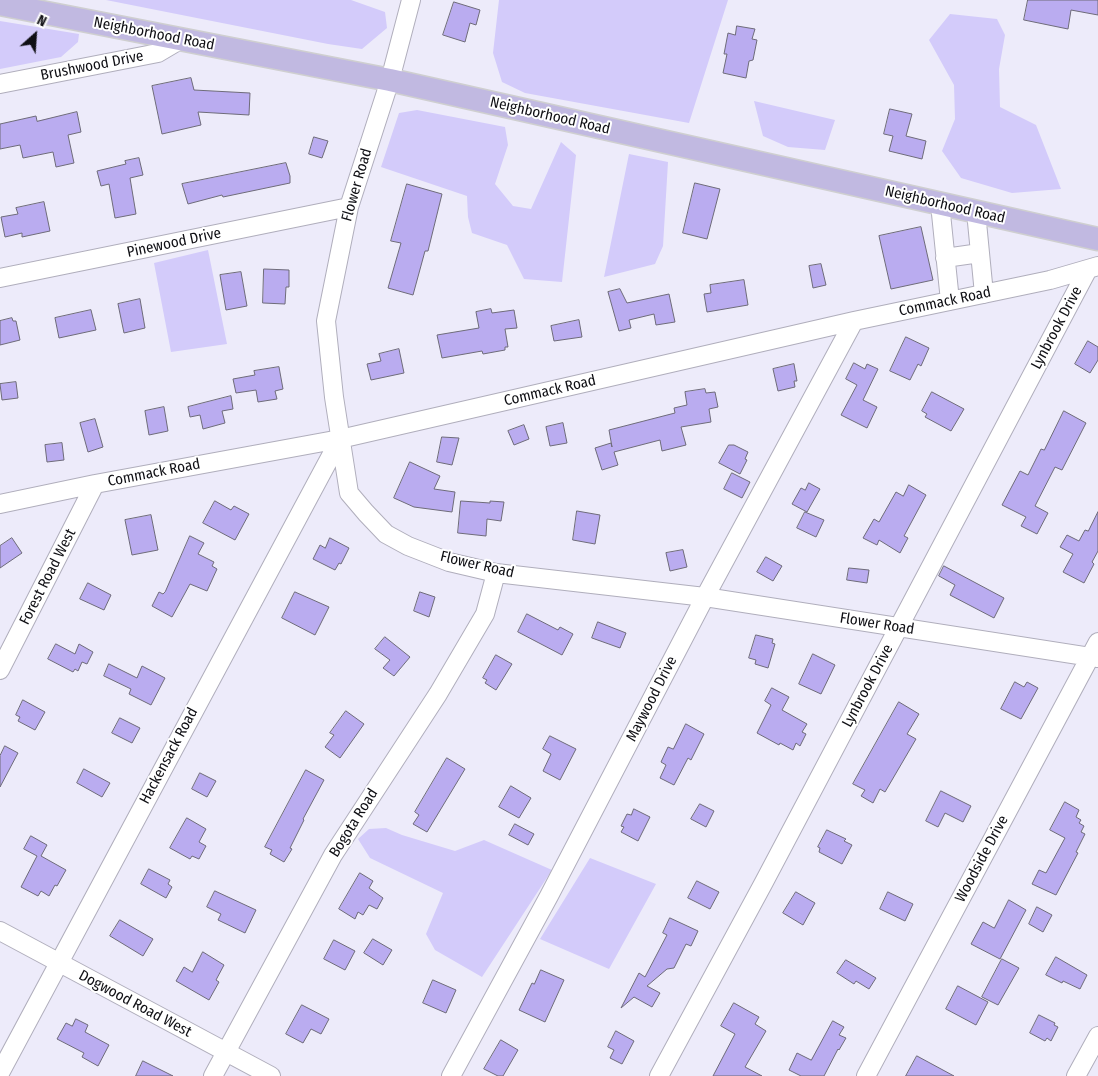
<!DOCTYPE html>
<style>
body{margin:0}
#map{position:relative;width:1098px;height:1076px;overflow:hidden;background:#edebfa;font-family:"Fira Sans Condensed",sans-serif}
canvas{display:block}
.north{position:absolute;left:10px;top:10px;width:50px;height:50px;-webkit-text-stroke:4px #fff;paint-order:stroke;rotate:26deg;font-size:14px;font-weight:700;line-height:20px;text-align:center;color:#0f0f14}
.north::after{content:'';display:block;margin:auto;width:18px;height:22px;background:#0f0f14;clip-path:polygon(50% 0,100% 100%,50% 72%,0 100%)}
</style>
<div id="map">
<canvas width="1098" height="1076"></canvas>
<div class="north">N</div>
</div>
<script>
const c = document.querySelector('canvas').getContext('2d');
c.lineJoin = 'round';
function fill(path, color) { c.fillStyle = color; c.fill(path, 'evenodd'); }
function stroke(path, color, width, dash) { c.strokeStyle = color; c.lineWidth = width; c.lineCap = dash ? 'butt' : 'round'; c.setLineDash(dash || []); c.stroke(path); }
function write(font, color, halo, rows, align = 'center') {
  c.font = font + ' "Fira Sans Condensed",sans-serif'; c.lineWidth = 4; c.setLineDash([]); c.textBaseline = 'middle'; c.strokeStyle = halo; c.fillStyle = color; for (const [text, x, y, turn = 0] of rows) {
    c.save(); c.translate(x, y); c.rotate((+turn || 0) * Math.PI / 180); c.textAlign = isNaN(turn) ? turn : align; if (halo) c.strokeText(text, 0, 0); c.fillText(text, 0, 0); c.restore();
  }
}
fill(new Path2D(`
 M106,0h245l34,12 2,16 -25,21 -34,-5z
 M499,0h229l-39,123 -164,-30 -23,-11 -9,-29z
 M950,14l47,5 8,16 -6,34 1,38 36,18 25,64 -49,4 -51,-15 -19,-27 13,-32 -1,-34 -25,-45z
 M0,21l79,13 -1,8 -17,15 -61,12z
 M754,101l81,19 -10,30 -37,-3 -25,-11z
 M417,110l88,17 3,18 -13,39 18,22 18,3 30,-67 15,13 -14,127 -38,-3 -17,-34 -35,-12 -4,-16 -1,-21 -86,-29 18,-54z
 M629,154l39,8 -5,84 -8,18 -51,13z
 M208,250l19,94 -56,8 -17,-89z
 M386,828l16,7 53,16 29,-11 68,30 -70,107 -47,-27 -9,-16 17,-41 -73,-35 -12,-19 11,-10z
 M590,858l66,26 -47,85 -69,-30z`), '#d3cbfa');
const building = new Path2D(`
 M1028,0h70v15l-27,-5 -3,19 -44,-9z
 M454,2l26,8 -4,15 -6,-2 -5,19 -22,-7z
 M737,26l18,3 -3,10 5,1 -4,20 -4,1 -3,17 -23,-5 4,-19h-3l4,-21 7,2z
 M191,78l3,12 56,3 -1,22 -51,-3 3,13 -39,9 -10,-48z
 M890,109l22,5 -6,22 20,5 -4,18 -33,-8 4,-15 -9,-2z
 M77,112l4,20 -13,3 6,28 -18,4 -3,-15 -30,6 -3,-13 -20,4v-25l36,-8 1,5z
 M314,137l14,4 -6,17 -13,-4z
 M139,158l4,17 -13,3 6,36 -21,4 -6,-34 -8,2 -4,-15 29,-7 -1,-3z
 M286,163l4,13v7l-67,14 -1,-2 -34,9 -6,-20z
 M695,183l25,6 -13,50 -24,-6z
 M407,184l35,10 -14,57h-3l-12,44 -25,-7 13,-45 -10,-2z
 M44,202l6,29 -28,6v-4l-17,4 -4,-20 17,-3 -2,-6z
 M921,227l12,53 -42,9 -12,-53z
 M821,264l5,21 -13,3 -4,-22z
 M264,269l25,1v17h-3l-1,17 -22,-1z
 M241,272l6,34 -21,4 -6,-35z
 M744,280l4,25 -41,7 -3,-18 7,-1 -1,-8z
 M620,289l7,14 42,-9 6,28 -19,3 -2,-11 -25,6 2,8 -12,3 -11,-39z
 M140,299l5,29 -21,5 -6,-29z
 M491,309l1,4 22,-3 3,18 -12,1 3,18h-3v3l-22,4 -1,-3 -40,7 -5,-23 42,-7 -3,-16z
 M91,310l5,20 -37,8 -4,-20z
 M12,318l1,3h3l4,19 -20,5v-24z
 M579,320l3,17 -28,4 -3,-15z
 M906,337l23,11 -8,18 -3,-2 -8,16 -20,-9z
 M1088,341l10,6v13l-8,13 -15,-9z
 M399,349l5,24 -33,7 -4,-16 14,-3 -2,-7z
 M854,363l11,6 2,-5 11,5 -15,31 14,7 -10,21 -26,-13 16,-30 -11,-6z
 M794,364l3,17h-3l1,6 -17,4 -5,-22z
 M279,367l4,22 -8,2 2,8 -19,3 -2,-12 -20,3 -3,-14 22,-4 -1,-4z
 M16,382l2,16 -16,2 -2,-16z
 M705,389l1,4 9,-1 3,15 -9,2 2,13 -30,5 5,18 -24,6 -2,-11 -46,12 4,13 -16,5 -7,-22 16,-5 1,4 -3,-17 66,-17 -1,-5 13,-3 -2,-13z
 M932,392l32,17 -13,22 -26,-14 2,-3 -5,-3z
 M231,396l2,13 -11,2 3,12 -22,6 -3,-14 -10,2 -2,-10z
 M164,407l4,24 -19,4 -4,-24z
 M1064,411l22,12 -24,47 -7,-3 -20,39 13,7 -11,21 -16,-8 5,-9 -24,-12 18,-34 8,4 13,-26 3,1z
 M95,419l8,28 -15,5 -8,-29z
 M563,423l4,20 -17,3 -4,-19z
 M524,425l5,14 -15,6 -6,-14z
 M442,437l17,1 -7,27 -15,-3z
 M62,443l2,17 -17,2 -2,-17z
 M729,445h5l14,7 -3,7 2,1 -7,14 -21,-11z
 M410,462l30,14 -6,13 21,3 -3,20 -38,-5 -20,-9z
 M732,473l18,9 -8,16 -18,-9z
 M809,483l11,6 -13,23 -15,-8 9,-16 4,2z
 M909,485l17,10 -22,41 4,2 -8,15 -21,-13 -2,5 -14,-7 11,-19 5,3 17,-30 7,4z
 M215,501l16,9 3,-4 15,8 -14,26 -32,-17z
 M461,501l29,2v-2l14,1 -3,19 -14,-2 -1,17 -28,-3z
 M577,511l23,4 -5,29 -22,-4z
 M805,512l19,8 -8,17 -19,-9z
 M1098,512v39l-6,11 2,2 -10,19 -21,-11 10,-18 -13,-7 7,-12 12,6 6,-11 3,1z
 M151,515l7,35 -26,5 -7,-35z
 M190,536l14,7 -6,11 16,8 -2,4 5,3 -10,22 -17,-7 -18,33 -20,-11 7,-14 4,2 2,-2z
 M12,538l10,15 -22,15v-22z
 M330,538l19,10 -8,16 -2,-1 -4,7 -22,-11 7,-14 5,3z
 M683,550l4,17 -17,4 -4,-18z
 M766,557l16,9 -9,15 -16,-9z
 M944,566l60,32 -10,20 -44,-23 5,-10 -16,-9z
 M849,568l20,2 -2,13 -20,-3z
 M88,583l23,12 -7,15 -24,-11z
 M295,592l34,15 -14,28 -33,-17z
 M420,592l15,5 -6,20 -15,-6z
 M527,614l31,16 2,-3 13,7 -11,21 -44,-23z
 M598,622l28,11 -6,15 -28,-10z
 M756,635l17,4 -1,4 3,1 -7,24 -13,-4 1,-4 -7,-2z
 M385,637l25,20 -16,19 -11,-8 7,-8 -15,-11z
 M56,644l19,10 4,-10 14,8 -6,12 -5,-2 -4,9 -3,-2 -2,3 -25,-13z
 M813,654l22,11 -14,29 -22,-10z
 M496,655l16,9 -16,26 -11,-7 2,-3 -4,-2z
 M109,664l28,14 5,-12 23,12 -14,27 -22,-11 2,-5 -27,-13z
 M1015,682l9,5 3,-5 11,6 -17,31 -20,-10z
 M772,688l17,9 -7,13 25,14 -5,8 4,2 -6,12 -4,-3 -3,7 -13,-7 -1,2 -22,-12 14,-28 -6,-4z
 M23,700l22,12 -10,18 -17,-9 2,-4 -4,-2z
 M899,702l20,12 -12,20 9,5 -31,53 -5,-3 -7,14 -12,-7 4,-6 -12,-6z
 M346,711l18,13 -24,34 -15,-11 9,-12 -4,-2z
 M120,718l20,10 -8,15 -20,-10z
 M686,724l18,10 -13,26 -3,-2 -14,27 -14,-7 6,-13 -5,-3 7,-15 5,2z
 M550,736l26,13 -16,31 -17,-9 8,-17 -8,-5z
 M5,746l13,7 -18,34v-31z
 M447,758l18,11 -38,63 -14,-8 6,-9 -4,-3z
 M84,769l26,14 -8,14 -25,-14z
 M306,770l18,10 -21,39 1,1 -14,28 2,1 -8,13 -14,-8 2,-4 -7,-3z
 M200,773l16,8 -9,16 -15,-8z
 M511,786l20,12 -12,20 -20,-11z
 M941,791l30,15 -8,16 -18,-9 -7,14 -12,-6z
 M1065,802l14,8 -3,7 5,3 -2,3 5,3 -3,6 4,2 -9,18 2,1 -22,42 -24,-11 7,-14 7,3 19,-35 -15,-8z
 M700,804l14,7 -8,16 -15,-8z
 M634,809l16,8 -12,24 -17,-9 3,-5 -3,-1 6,-12 4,1z
 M187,818l19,11 -7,13 7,4 -7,13 -7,-3 -2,3 -20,-11z
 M515,824l19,10 -6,11 -19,-10z
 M827,830l19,9 -2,2 8,4 -10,19 -23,-12 1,-4 -2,-1z
 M31,836l16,9 -6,11 25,14 -9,16 -2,-1 -6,11 -8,-5 -3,5 -17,-9 16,-31 -13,-7z
 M149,869l21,11 -2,4 4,3 -6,11 -25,-14z
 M360,873l13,8 -4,7 14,10 -6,11 -8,-4 -6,10 -5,-3 -3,7 -16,-10z
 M697,881l22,11 -9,17 -22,-11z
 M215,891l41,19 -11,23 -27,-13 3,-6 -14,-7z
 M796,892l19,11 -12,22 -20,-12z
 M888,892l25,12 -8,17 -25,-12z
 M1009,900l17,10 -26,49 -29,-15 12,-22 11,6z
 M1037,907l15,8 -9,17 -14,-8z
 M670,918l28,13 -7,15 -5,-2 -12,24 -7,1 -20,17 13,7 -8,14 -18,-10 -13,11 18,-35 6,4 22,-42 -4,-2z
 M120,920l33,19 -10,17 -33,-20z
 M373,939l19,11 -9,15 -19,-12z
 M334,940l21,11 -10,19 -21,-11z
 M203,952l21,13 -8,15 3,2 -10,18 -33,-19 8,-14 8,5z
 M1056,957l31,18 -7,14 -17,-8 -1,2 -16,-8z
 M1002,959l17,9 -21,37 -16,-8z
 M846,960l30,18 -7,11 -13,-8 -2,3 -17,-11z
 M541,970l23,10 -19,42 -26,-12 13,-27 2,1z
 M433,980l23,10 -10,23 -23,-10z
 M958,986l30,16 -12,23 -30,-16z
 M734,1003l25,14 -4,7 11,7 -21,36 17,9h-49l22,-42 -14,-8z
 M302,1005l27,14 -8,15 -10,-5 -8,14 -17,-9z
 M1039,1015l16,8 -1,2 4,2 -7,14 -4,-3 -2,3 -15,-8z
 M76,1019l12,6 -3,7 24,13 -11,21 -16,-9 2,-4 -27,-14 9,-16 6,3z
 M833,1021l11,6 -5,8 7,3 -7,12 -1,-1 -14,27h-23l-12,-6 8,-17 14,7z
 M616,1031l18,10 -12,23 -12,-6 4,-8 -6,-3z
 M501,1040l17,10 -15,26h-5l-14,-7z
 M917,1056l37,20h-48z
 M143,1061l30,15h-37z`);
fill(building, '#baacf0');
stroke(building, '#6e6b79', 1);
const minor = new Path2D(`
 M411,0l-21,80 -41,127 -23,114 8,76 15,96 17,20 20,21 22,12 41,16 47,11 209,24 393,61
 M0,84l158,-31 22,-13
 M940,204l10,97
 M976,212l8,82
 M945,258l35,-5
 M0,278l349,-71
 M0,504l95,-20 245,-45 514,-118 196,-41 48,-14
 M0,670l95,-186
 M0,931l271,145
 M0,1073l340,-634
 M213,1076l120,-221 105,-161 47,-80 11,-41
 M451,1076l98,-180 156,-299 149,-276
 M659,1076l104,-192 325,-615
 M866,1076l232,-434
 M1076,1076l22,-40`);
const major = new Path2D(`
 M0,4l390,76 708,159`);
stroke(minor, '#b0aebc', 20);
stroke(major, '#cfcfd0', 25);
stroke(minor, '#fff', 18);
stroke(major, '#c1b9e1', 22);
write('15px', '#0f0f14', '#fff', [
 ["Neighborhood Road",154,34,11],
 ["Brushwood Drive",92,66,-11],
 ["Neighborhood Road",550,116,13],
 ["Flower Road",357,185,-74],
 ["Neighborhood Road",945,205,13],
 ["Pinewood Drive",174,243,-12],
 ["Commack Road",945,302,-12],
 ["Lynbrook Drive",1057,328,-62],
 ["Commack Road",550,391,-13],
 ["Commack Road",154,473,-11],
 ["Flower Road",477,565,13],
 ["Forest Road West",48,577,-63],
 ["Flower Road",877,624,9],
 ["Lynbrook Drive",868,686,-62],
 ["Maywood Drive",652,699,-63],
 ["Hackensack Road",169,756,-62],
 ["Bogota Road",354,823,-58],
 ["Woodside Drive",982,859,-62],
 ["Dogwood Road West",135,1004,28]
]);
</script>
